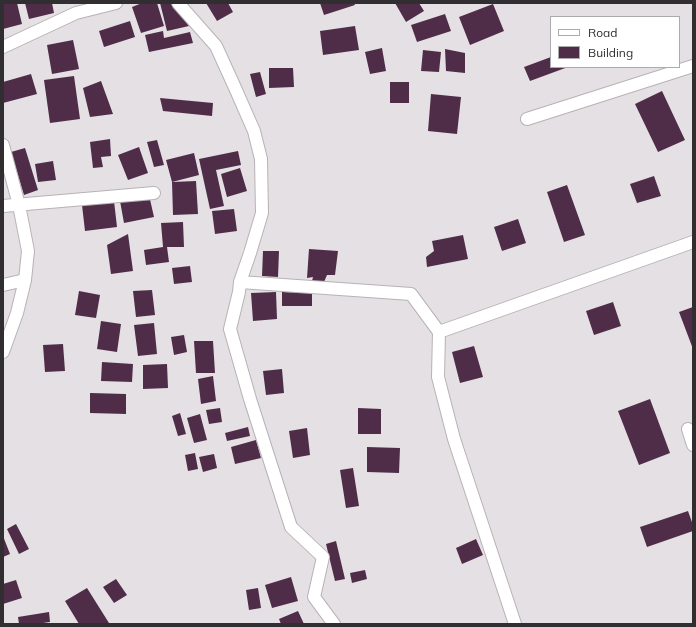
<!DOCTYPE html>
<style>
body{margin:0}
#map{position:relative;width:696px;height:627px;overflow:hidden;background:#e5e0e4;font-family:Mulish,sans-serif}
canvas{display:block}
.frame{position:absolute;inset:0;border:4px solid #302e30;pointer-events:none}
.legend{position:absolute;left:550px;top:16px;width:130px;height:52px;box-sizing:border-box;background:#fff;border:1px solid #acabac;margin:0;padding:5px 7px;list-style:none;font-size:12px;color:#302e30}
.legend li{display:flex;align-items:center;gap:8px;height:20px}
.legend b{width:20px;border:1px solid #acabac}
</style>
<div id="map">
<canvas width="696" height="627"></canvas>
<div class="frame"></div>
<ul class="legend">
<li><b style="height:5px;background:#fff"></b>Road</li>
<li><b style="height:11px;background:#4f2d48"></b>Building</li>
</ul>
</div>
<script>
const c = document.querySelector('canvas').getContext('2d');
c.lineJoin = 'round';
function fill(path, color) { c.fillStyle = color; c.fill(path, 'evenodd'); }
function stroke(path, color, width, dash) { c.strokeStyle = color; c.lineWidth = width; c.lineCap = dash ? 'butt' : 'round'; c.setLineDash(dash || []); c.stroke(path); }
fill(new Path2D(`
 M3,3h14l5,21 -19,5z
 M25,3h27l2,10 -25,6z
 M142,3h15l7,23 -23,7 -9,-26z
 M160,3h12l17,23 -22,5z
 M206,3h22l5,9 -16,9z
 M320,3h34l1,2 -31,10z
 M395,3h24l5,8 -18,11z
 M493,4l11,27 -34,14 -11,-28z
 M445,14l6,17 -34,11 -6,-17z
 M130,21l5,16 -31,10 -5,-16z
 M355,26l4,24 -36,5 -3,-24z
 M163,31l1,7 26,-6 3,11 -44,9 -4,-17z
 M73,40l6,29 -27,5 -5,-29z
 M382,48l4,23 -16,3 -5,-22z
 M445,49l20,4v20l-19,-2z
 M423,50l18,2 -2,20 -18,-1z
 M551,57v10h17l-38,14 -6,-14z
 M269,68h24l1,19 -25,1z
 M260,72l6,22 -10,3 -6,-23z
 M31,74l6,20 -34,9v-21z
 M74,76l6,43 -30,4 -6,-43z
 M101,81l12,33 -23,3 -7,-29z
 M390,82h19v21h-19z
 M662,91l23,49 -27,12 -23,-48z
 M431,94l30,3 -4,37 -29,-3z
 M160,98l53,5 -1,13 -49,-5z
 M110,139l1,17 -10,1 2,10 -10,1 -3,-26z
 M157,140l7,25 -10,2 -7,-25z
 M139,147l9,26 -20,7 -10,-25z
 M25,148l13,42 -14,5 -13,-43z
 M238,151l3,14 -25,5 8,36 -14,3 -11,-50z
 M194,153l5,22 -27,7 -6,-22z
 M53,161l3,19 -18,2 -3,-18z
 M240,168l7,23 -20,6 -6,-23z
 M654,176l7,20 -24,7 -7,-19z
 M196,181l2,33 -25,1 -1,-33z
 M567,185l18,50 -21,7 -17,-50z
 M149,195l5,22 -30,6 -4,-22z
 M114,201l3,26 -32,4 -3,-26z
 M234,209l3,22 -22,3 -3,-23z
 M518,219l8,24 -24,8 -8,-24z
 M183,222l1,25h-17l2,15 -23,3 -2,-15 19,-3 -2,-24z
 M128,234l5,37 -22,3 -4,-29z
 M463,235l5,24 -41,8 -1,-10 8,-6 -2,-10z
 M309,249l29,2 -3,24h-8l-3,7 -12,-1 1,-4 -6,1z
 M263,251h16l-1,26 -16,-1z
 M190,266l2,16 -18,2 -2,-16z
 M152,290l3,25 -19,2 -3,-26z
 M79,291l21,4 -4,23 -21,-3z
 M276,292l1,27 -24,2 -2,-28z
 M282,292l30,1v13h-30z
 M613,302l8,24 -27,9 -8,-24z
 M693,307v42l-14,-37z
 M101,321l20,3 -4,28 -20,-3z
 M154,323l3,31 -19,2 -4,-31z
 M184,335l3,17 -13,3 -3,-18z
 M194,341h19l2,32h-19z
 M63,344l2,27 -20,1 -2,-27z
 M474,346l9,31 -23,6 -8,-31z
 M102,362l31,2 -1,18 -31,-1z
 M167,364l1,24 -25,1v-24z
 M282,369l2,24 -18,2 -3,-24z
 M213,376l3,25 -15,3 -3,-25z
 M90,393l36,1v20l-36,-1z
 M650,399l20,54 -31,12 -21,-54z
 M220,408l2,14 -13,2 -3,-14z
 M358,408l23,1v25h-23z
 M180,413l6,21 -8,2 -6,-20z
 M200,414l7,26 -13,3 -7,-25z
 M248,427l2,9 -23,5 -2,-8z
 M307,428l3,27 -17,3 -4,-27z
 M256,440l5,18 -26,6 -4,-17z
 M367,447l33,1 -1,25 -32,-1z
 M195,453l3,16 -10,2 -3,-16z
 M214,454l3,14 -14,4 -4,-15z
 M353,468l6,38 -13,2 -6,-38z
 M688,511l5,14v6l-46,16 -7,-20z
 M16,524l13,25 -10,5 -12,-25z
 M3,536l7,18 -7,3z
 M476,539l7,16 -21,9 -6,-16z
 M336,541l9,38 -10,2 -9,-37z
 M365,570l2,9 -15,4 -2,-10z
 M291,577l7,24 -26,7 -7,-23z
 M116,579l11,16 -13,8 -11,-16z
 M16,580l6,18 -19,6v-20z
 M87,588l22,35 -2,1h-28l-14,-23z
 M258,588l3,20 -12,2 -3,-20z
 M298,611l6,13h-23l-2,-5z
 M49,612l1,10 -14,2h-17l-1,-7z`), '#4f2d48');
const minor = new Path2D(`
 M178,3l38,43 20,44 18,41 7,28 1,54 -12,40 -10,29 -1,10 -9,37 20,70 41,128 32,30 -9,40 20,27
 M3,47l73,-34 40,-10
 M527,119l166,-53
 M3,145l16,60 9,46 -3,29 -8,33 -14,39
 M3,206l151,-13
 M240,282l171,12 28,38
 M3,285l22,-5
 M688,429l5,16
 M515,624l-61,-185 -16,-62 1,-45 254,-90`);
stroke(minor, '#b7b2b5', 14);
stroke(minor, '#fff', 12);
</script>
